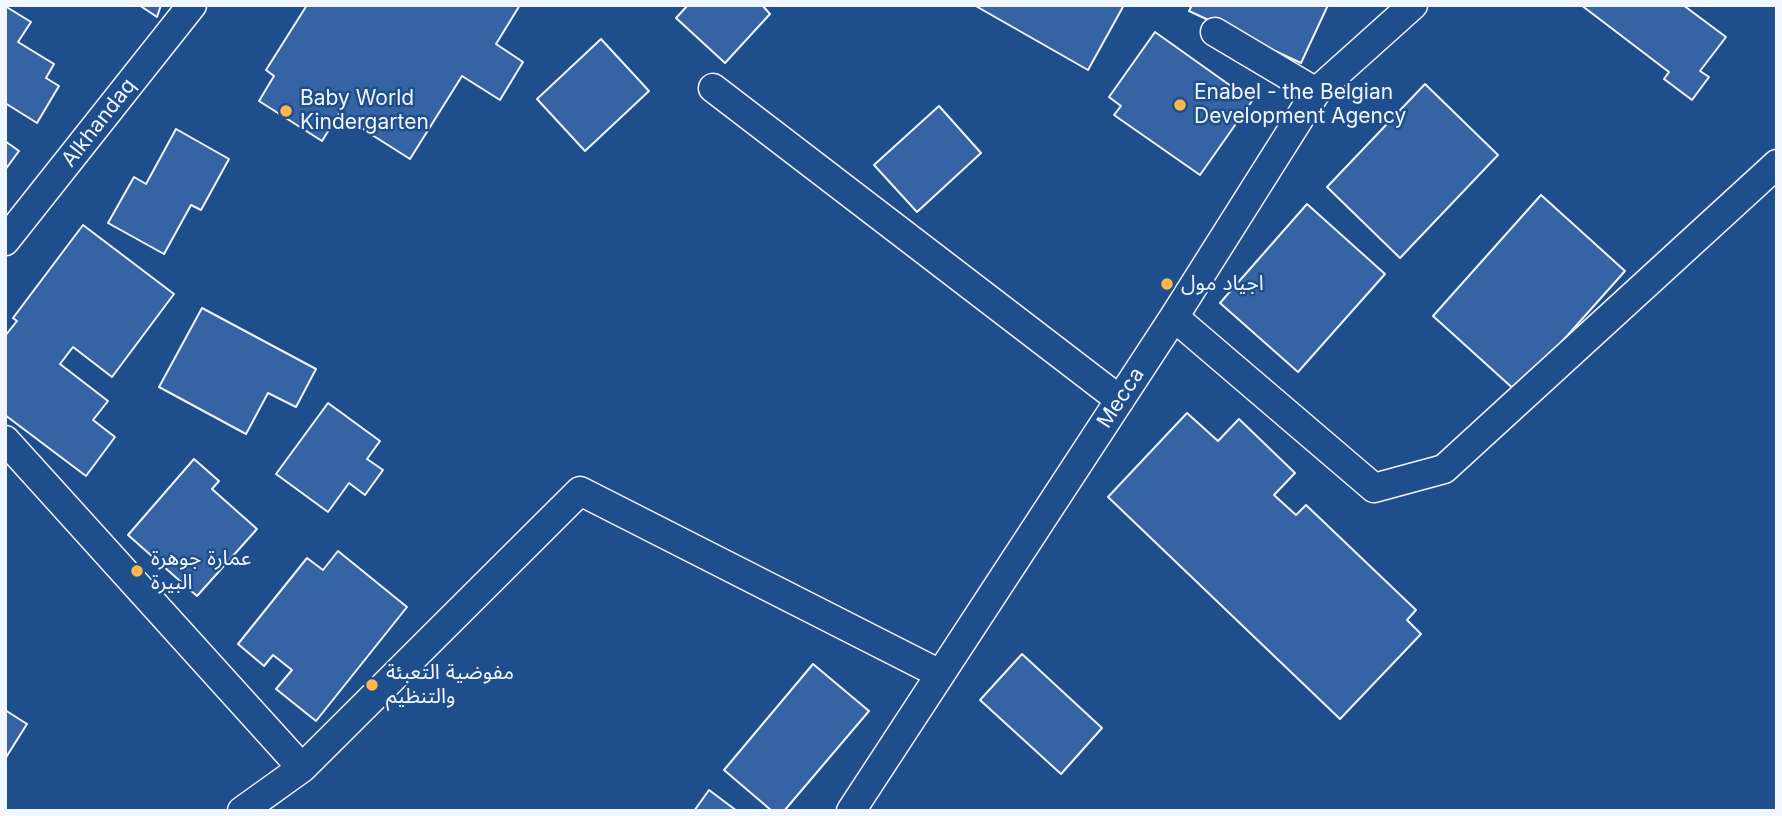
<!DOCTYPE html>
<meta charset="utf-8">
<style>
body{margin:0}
#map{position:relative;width:1782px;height:816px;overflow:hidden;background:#1f4e8c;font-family:Inter,sans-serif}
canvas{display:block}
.frame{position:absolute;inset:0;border:7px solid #f2f6ff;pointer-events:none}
</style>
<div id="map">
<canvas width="1782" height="816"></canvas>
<div class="frame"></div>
</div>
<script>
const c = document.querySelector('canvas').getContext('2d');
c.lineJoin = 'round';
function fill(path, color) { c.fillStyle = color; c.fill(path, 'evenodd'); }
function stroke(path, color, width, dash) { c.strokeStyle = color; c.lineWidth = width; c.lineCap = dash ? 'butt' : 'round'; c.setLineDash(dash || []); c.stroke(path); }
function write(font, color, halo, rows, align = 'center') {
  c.font = font + ' Inter,"Noto Sans Arabic",sans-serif'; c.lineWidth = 5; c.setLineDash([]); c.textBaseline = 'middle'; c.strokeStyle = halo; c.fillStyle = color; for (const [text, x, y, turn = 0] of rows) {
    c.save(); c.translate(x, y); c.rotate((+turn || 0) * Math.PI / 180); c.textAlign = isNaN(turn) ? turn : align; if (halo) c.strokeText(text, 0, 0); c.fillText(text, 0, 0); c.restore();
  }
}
const building = new Path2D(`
 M139,5h22l-4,12z
 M307,5h213l-24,39 27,18 -23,38 -38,-24 -52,83 -71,-45 -17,27 -63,-40 15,-25 -8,-6z
 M688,5h74l8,9 -45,49 -49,-45z
 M974,5h150l-36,65z
 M1192,5h136l-27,58 -112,-52z
 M1581,5h102l43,32 -26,34 9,6 -17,23 -28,-21 5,-7z
 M5,6l26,16 -13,20 36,22 -8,14 13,8 -22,37 -32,-20z
 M1155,32l97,69 -52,74 -86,-60 7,-9 -12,-9z
 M601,39l48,52 -64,60 -48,-52z
 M1425,84l73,71 -98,103 -73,-71z
 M939,106l42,47 -64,59 -43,-47z
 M176,129l53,30 -28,51 -10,-5 -27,49 -56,-31 26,-46 12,7z
 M5,141l14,10 -14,19z
 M1541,195l84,76 -108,121 -84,-76z
 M1307,204l78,70 -87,98 -78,-69z
 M83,225l91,69 -62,83 -39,-30 -13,17 48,37 -15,19 22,17 -29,39 -81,-61v-79l12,-15 -4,-3z
 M202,308l114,61 -20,38 -28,-14 -22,41 -87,-47z
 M328,403l52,38 -13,18 16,11 -18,25 -16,-12 -21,29 -52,-38z
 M1187,413l31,28 21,-22 56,54 -21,22 22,20 10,-10 110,105 -9,10 14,14 -81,85 -232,-222z
 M194,459l25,22 -7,8 45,40 -60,67 -69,-61z
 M338,551l69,56 -91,114 -40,-32 16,-19 -19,-15 -9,11 -26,-22 69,-86 16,12z
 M1022,654l80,74 -41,46 -81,-74z
 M813,664l56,47 -85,100h-12l-48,-41z
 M5,710l22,14 -22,35z
 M709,790l28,21h-43z`);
fill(building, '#3563a3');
stroke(building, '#f2f6ff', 2);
const street = new Path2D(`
 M1215,32l101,60
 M713,88l407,312
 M5,241l187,-236
 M1174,317l200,171 70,-19 333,-305
 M5,440l297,328
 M242,811l60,-43 278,-277 360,183
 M851,811l323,-494 142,-225 97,-87`);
stroke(street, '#f2f6ff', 31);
stroke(street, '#1f4e8c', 28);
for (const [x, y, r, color] of [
 [1180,105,7,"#ffb74d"],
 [286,111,7,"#ffb74d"],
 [1167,284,7,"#ffb74d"],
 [137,571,7,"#ffb74d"],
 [372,685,7,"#ffb74d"]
]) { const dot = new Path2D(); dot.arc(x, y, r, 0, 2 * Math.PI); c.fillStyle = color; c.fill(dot); stroke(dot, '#1f4e8c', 2.5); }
write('21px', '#f2f6ff', '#1f4e8c', [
 ["Enabel - the Belgian",1194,93],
 ["Development Agency",1194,117],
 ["Baby World",300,99],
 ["Kindergarten",300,123],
 ["اجياد مول",1181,284],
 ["عمارة جوهرة",151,559],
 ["البيرة",151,583],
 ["مفوضية التعبئة",386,673],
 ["والتنظيم",386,697]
], 'left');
write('21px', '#f2f6ff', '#1f4e8c', [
 ["Alkhandaq",99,123,-52],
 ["Mecca",1121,398,-57]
]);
</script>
